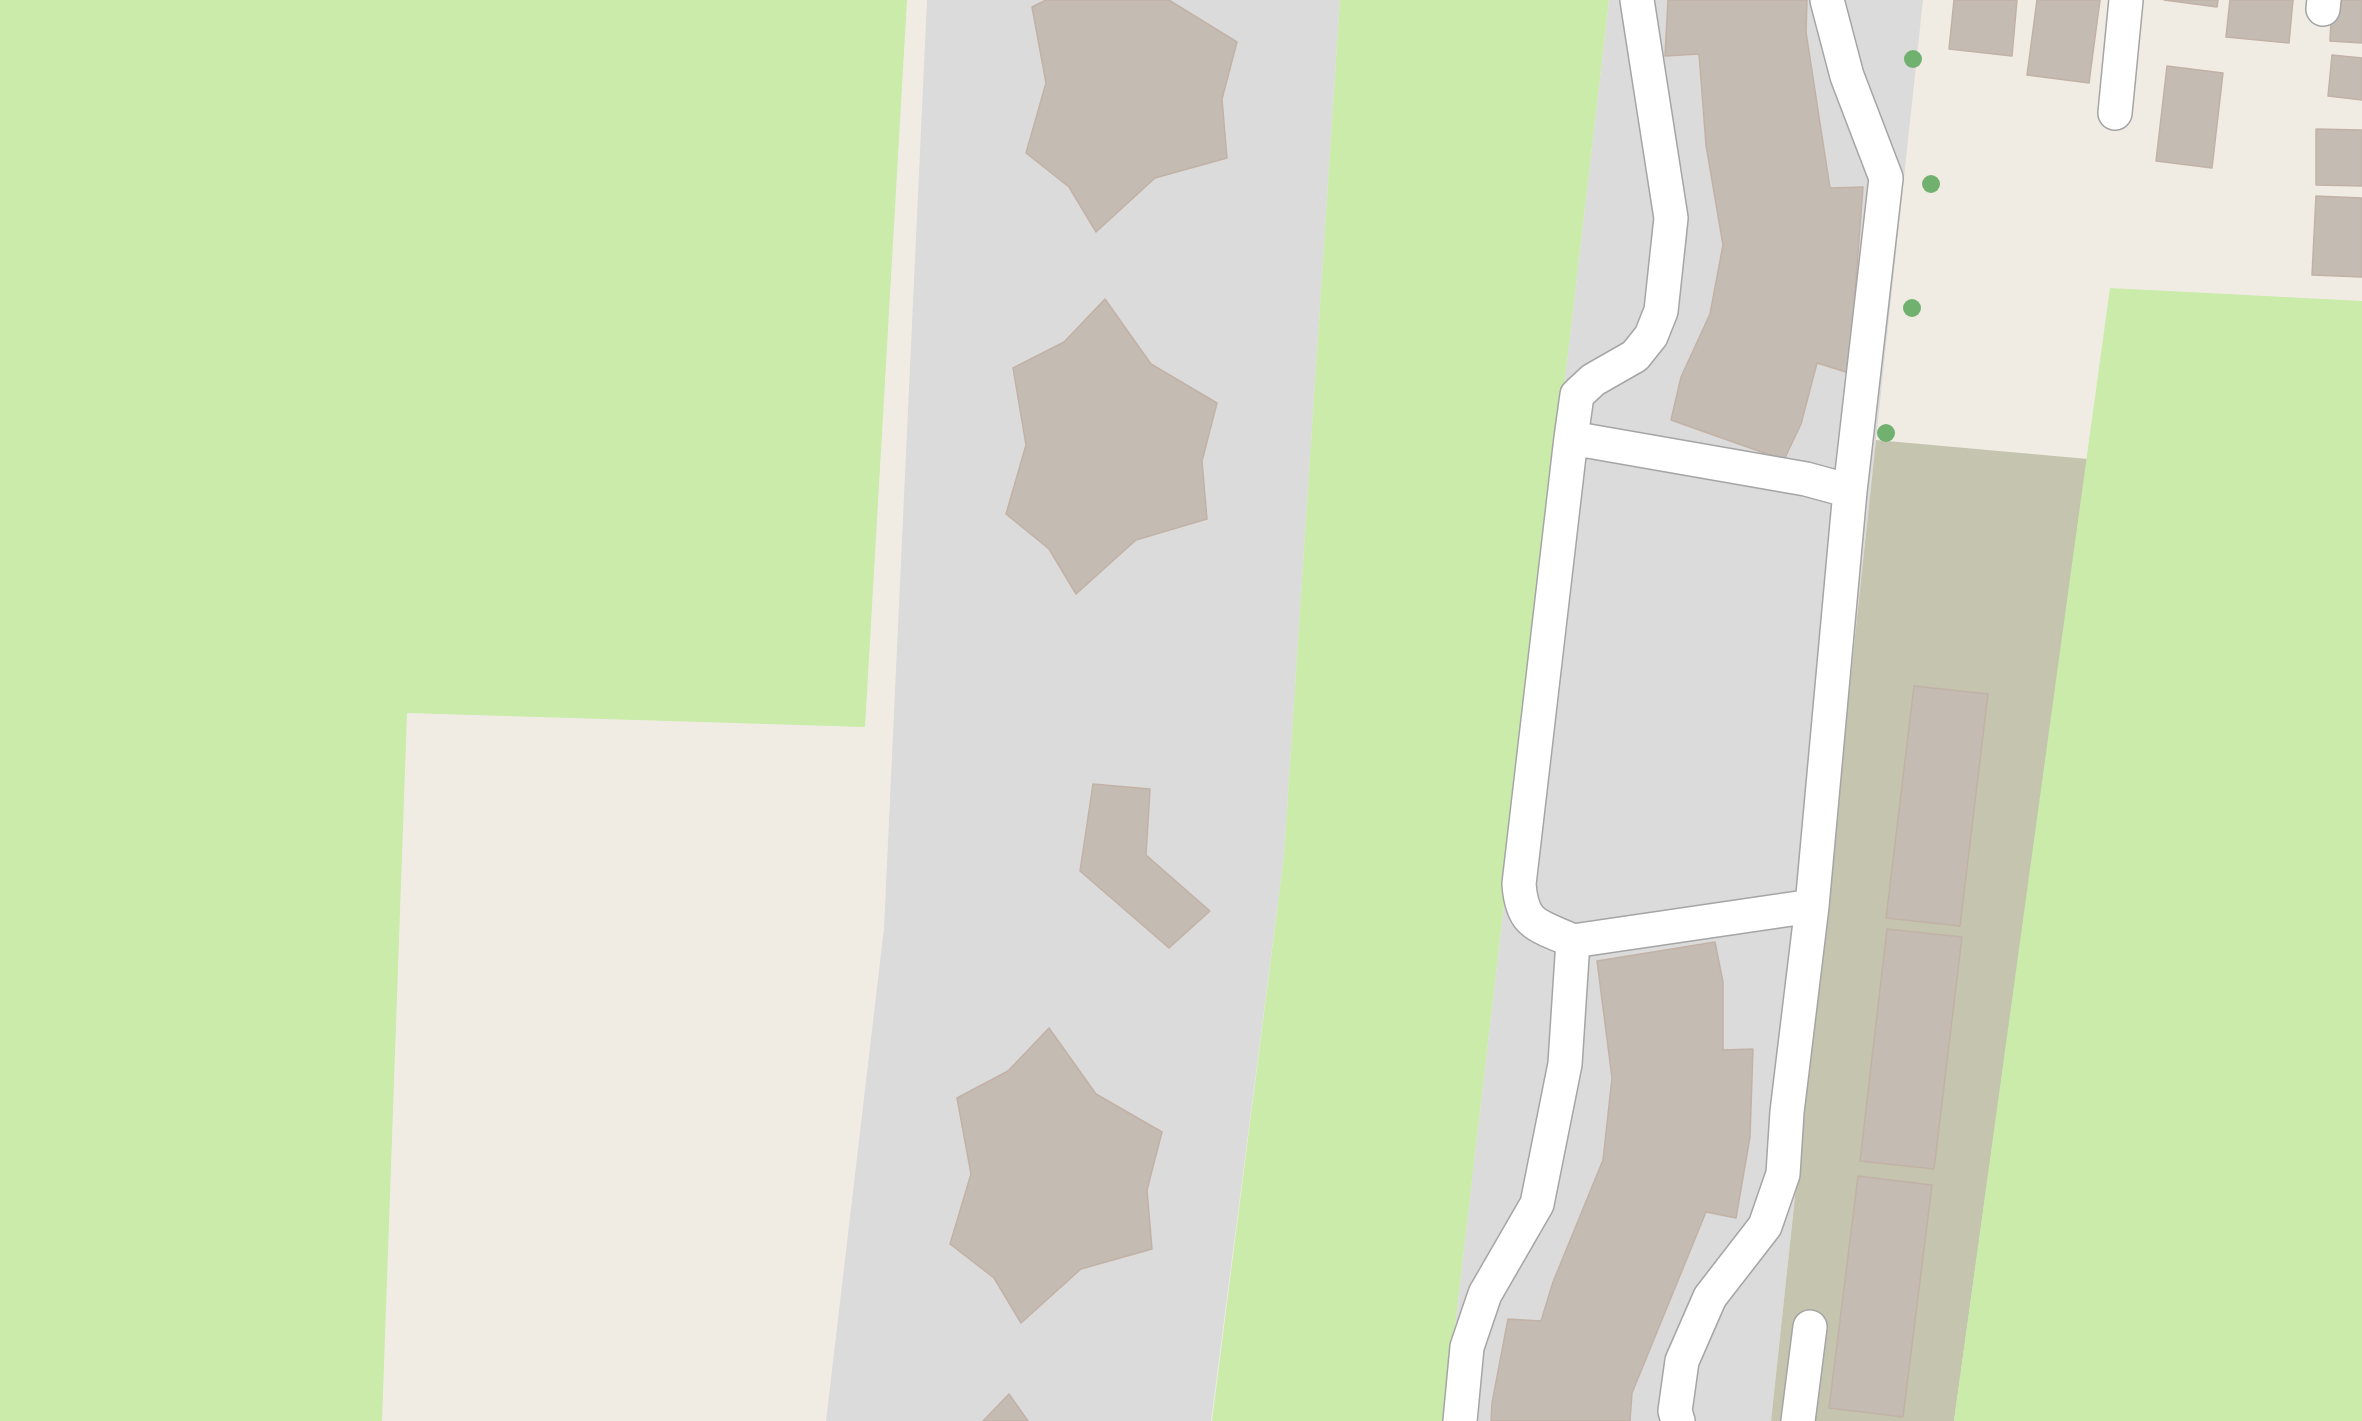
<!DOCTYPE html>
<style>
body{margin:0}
canvas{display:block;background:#f0ece4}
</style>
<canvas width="2362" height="1421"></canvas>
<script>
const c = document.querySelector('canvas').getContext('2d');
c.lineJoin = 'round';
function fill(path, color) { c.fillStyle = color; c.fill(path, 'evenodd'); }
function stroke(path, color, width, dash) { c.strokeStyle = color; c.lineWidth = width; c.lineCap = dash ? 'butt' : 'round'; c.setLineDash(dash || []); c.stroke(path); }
fill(new Path2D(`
 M927,0h413l-56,856 -73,565h-385l58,-493z
 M1609,0h314l-152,1421h-327z`), '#dcdbdb');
fill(new Path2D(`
 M1876,440l212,19 -134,962h-183z`), '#c4c4af');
fill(new Path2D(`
 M0,0h907l-42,727 -458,-14 -25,708h-382z
 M1340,0h269l-165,1421h-232l72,-565z
 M2110,288l252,13v1120h-408z`), '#caeba9');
const building = new Path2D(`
 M1046,0h123l68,42 -15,57 5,59 -72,20 -59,54 -27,-45 -43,-34 20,-70 -14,-76z
 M1668,0h139l-1,32 24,156 33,-1 -14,186 -32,-10 -16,61 -17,36 -113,-40 10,-43 29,-63 13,-69 -17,-100 -7,-91 -34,2z
 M1954,0h63l-5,56 -63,-7z
 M2037,0h63l-11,83 -62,-8z
 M2164,0h54l-1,7z
 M2230,0h63l-4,43 -63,-6z
 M2332,0h30v43l-32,-2z
 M2332,55l30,3v42l-34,-4z
 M2167,66l56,7 -11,95 -56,-7z
 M2316,129l46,1v56l-46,-1z
 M2316,196l46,2v79l-50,-2z
 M1105,299l46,65 66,39 -15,58 5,58 -71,21 -60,54 -27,-45 -43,-35 20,-69 -13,-77 51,-26z
 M1914,686l74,8 -28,232 -74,-8z
 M1093,784l57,5 -4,66 64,56 -41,37 -89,-77z
 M1887,929l75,8 -28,232 -74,-8z
 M1715,942l8,40v68l30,-1 -3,88 -14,81 -30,-6 -74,181 -2,28h-139l1,-18 16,-84 33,2 12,-39 50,-122 9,-82 -15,-117z
 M1049,1028l47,66 66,38 -15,58 5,59 -71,20 -60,54 -27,-45 -44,-34 21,-70 -14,-76 51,-27z
 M1858,1176l74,9 -29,232 -74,-9z
 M1009,1394l19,27h-45z`);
fill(building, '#c4bbb3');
stroke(building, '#c2b2a6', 1.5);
const minor = new Path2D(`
 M1827,0l20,76 39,102 -36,313
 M2323,9l1,-9
 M2115,113l11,-113
 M1571,438l6,-43 16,-15 42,-24 16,-20 10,-25 10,-93 -34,-218
 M1573,941l239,-35
 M1460,1421l7,-74 18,-53 52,-90 28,-140 8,-123c-35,-16 -51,-15 -54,-57l52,-446 235,41 44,12 -38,415 -25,206 -4,62 -18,52 -55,71 -28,64 -7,50 3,10
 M1798,1421l12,-94`);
stroke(minor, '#a5a5a5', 36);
stroke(minor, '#fff', 33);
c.fillStyle = '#71b170';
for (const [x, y] of [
 [1913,59],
 [1931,184],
 [1912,308],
 [1886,433]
]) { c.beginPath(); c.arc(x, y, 9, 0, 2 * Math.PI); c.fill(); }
</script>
